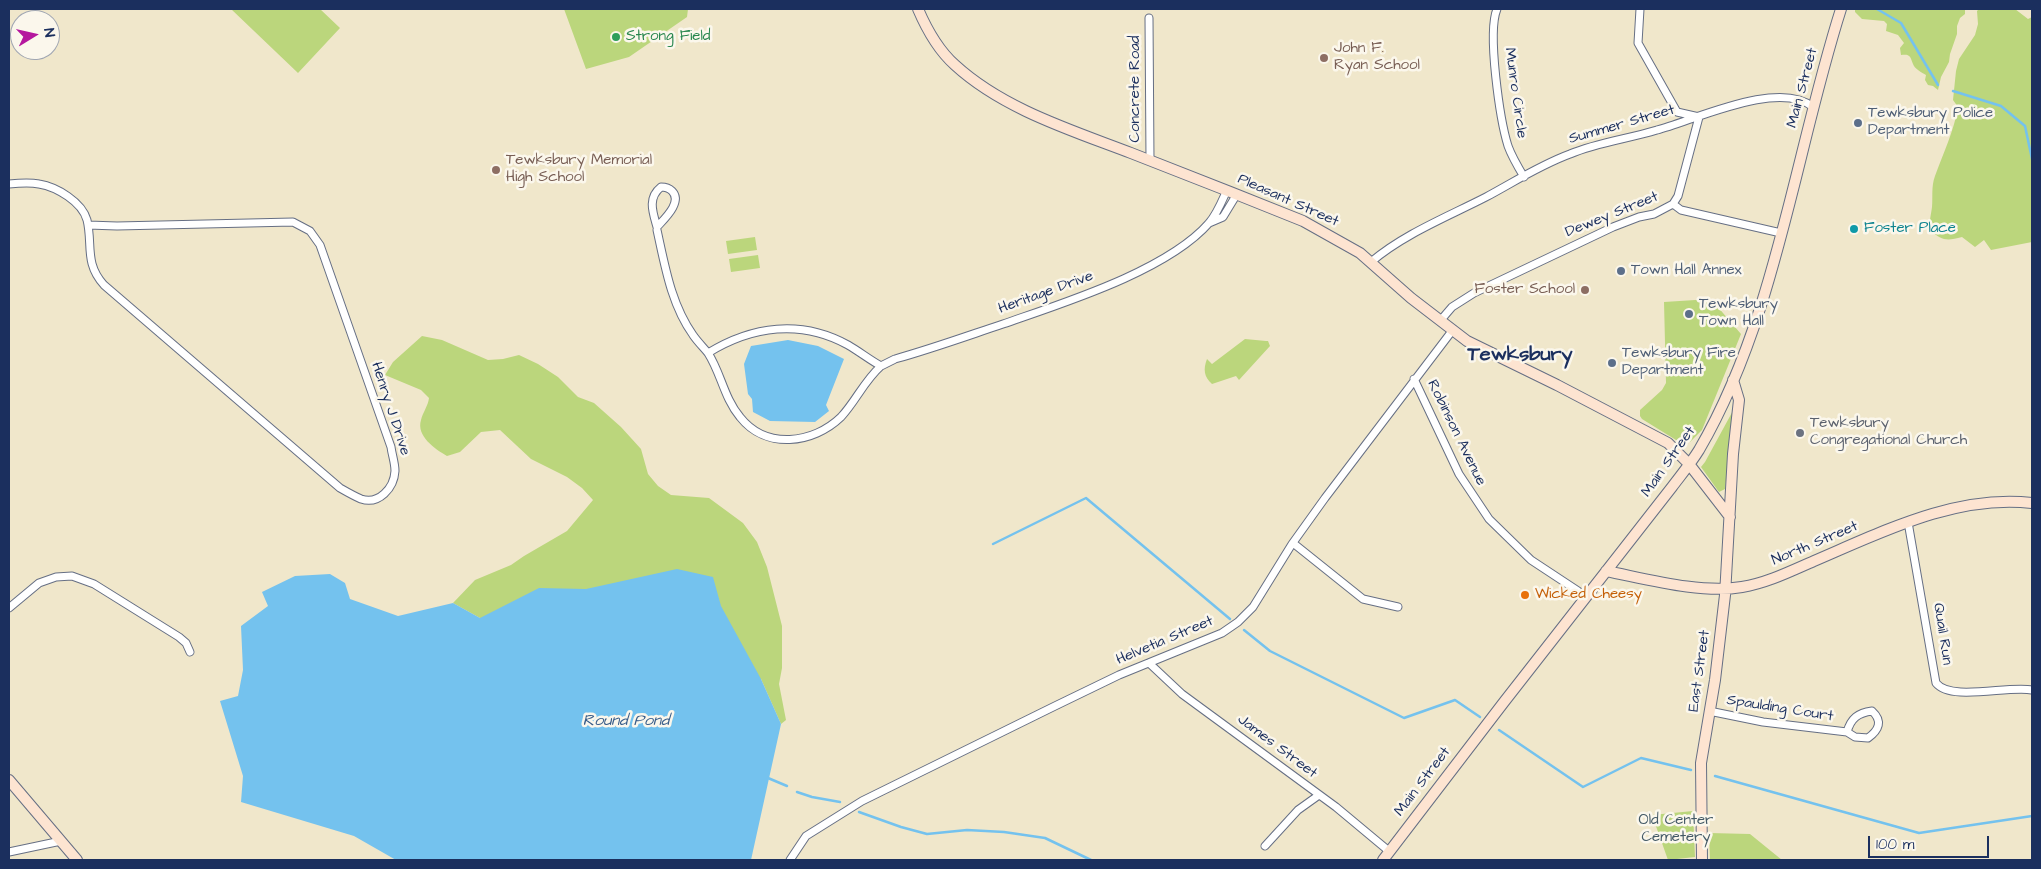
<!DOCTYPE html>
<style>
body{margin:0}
#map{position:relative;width:2041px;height:869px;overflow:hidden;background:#f0e7cb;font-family:"Architects Daughter",sans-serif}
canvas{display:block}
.frame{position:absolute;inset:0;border:10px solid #1b2f5e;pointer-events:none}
.north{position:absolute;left:10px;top:10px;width:50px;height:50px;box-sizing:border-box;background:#fbf7ec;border:1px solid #a1a7b3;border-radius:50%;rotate:81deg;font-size:14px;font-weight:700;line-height:20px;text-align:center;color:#1b2f5e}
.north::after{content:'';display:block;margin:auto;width:18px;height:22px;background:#b5179e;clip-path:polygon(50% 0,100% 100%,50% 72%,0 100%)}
.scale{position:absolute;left:1868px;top:836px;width:121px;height:22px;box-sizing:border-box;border:2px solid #1b2f5e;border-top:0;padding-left:6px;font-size:15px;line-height:18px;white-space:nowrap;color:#1b2f5e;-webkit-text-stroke:4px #fbf7ec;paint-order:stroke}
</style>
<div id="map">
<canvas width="2041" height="869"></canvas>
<div class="frame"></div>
<div class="north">N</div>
<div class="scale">100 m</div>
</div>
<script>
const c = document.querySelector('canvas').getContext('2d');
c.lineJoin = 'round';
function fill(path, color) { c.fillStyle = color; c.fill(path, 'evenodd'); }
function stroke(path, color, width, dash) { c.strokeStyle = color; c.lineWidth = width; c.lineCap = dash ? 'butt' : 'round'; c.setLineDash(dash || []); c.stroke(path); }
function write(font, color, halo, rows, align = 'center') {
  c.font = font + ' "Architects Daughter",sans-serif'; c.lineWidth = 5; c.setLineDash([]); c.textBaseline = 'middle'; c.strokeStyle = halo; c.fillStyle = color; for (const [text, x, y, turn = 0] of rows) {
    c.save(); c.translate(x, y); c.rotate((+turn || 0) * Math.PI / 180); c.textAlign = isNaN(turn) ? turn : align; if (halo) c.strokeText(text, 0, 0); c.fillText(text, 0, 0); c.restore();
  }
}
fill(new Path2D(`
 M231,9h89l20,19 -42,45z
 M564,9h124l-1,8 -58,40 -43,12z
 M1855,9h110v5l-5,4 -3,8v8l-7,20 -1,8 -8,15 -3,13 -5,-4 -5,-1 -3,-5 1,-5c-4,-2 -12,-7 -13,-11 -3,-8 -3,-10 -12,-9l-1,-7 4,-5 -6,-8 -12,-4 1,-7 -3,-3 -22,-2 -7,-7z
 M1979,9h36l13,10 4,-2v225l-41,8 -7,-10 -9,7 -13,-10c-15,4 -20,4 -32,-7 -1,-9 1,-15 2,-23 1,-10 -1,-20 3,-31 8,-22 19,-45 23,-69l-5,-7 3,-29 3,-12 16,-24 3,-11 -1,-13z
 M755,237l2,13 -29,4 -2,-13z
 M758,255l2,13 -29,4 -2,-13z
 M1711,299l30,35 -39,96 -12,12 -14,-2 -34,-21 -2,-3v-6l22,-20 4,-7 -2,-81z
 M422,336l20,4 46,20 15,-1 16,-4 19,9 20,13 20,20 16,6 27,24 20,22 7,25 10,12 13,9 38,3 34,25 14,19 10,25 15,59v42l-3,16 7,36 -5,4 -20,-45 -281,-61 -27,-15 22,-23 36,-15 13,-9 43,-25 26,-31 -11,-12 -15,-11 -36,-18 -31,-29 -19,2 -21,20 -13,4c-12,-7 -31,-20 -26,-36 2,-8 7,-14 8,-22l-8,-8 -36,-15 8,-13z
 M1245,339l21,2h2l2,5 -31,34 -3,-4 -24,8c-8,-7 -9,-15 -5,-25l5,5z
 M1735,407l-10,82 -6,3 -18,-25 4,-5z
 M1693,811l2,46 -27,3 -16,-45z
 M1709,833l41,1 32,26h-72z`), '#bbd67c');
fill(new Path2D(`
 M788,340l30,6 26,13 -18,46 3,6 -14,11 -45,-1 -17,-9 -1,-13 -4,-5 -4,-30 7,-18z
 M677,569l36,8 8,29 40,73 20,45 -30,136h-355l-42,-24 -113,-34 2,-26 -23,-75 18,-5 5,-26 -2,-44 27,-20 -6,-14 33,-16 35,-2 15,9 5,16 48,17 55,-13 27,15 59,-30 47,1z`), '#74c2ee');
stroke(new Path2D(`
 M1877,9l24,14 37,62
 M1953,91l48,15 24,20 7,33
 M993,544l93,-46 144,121
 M1244,630l26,21 134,67 51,-18 25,17
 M1499,730l84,57 58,-29 50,12
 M1715,776l204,57 113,-17
 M768,778l19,8
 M797,792l15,5 28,5
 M859,812l42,15 26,7 40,-4 37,2 41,6 46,22`), '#74c2ee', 2.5);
const minor = new Path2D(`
 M1497,9c-10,24 3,111 11,137 4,11 10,21 16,31
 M1640,9l-2,34 39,69 22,5 -21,79 -5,8
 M1149,18l1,142
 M9,184c10,-1 20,-2 30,0 18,3 43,18 48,36 6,24 -3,43 17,65l236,203c7,4 14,8 21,11 18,6 33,-11 34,-28 0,-8 -3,-16 -4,-24l-71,-202 -10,-14 -17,-9 -176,4 -29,-1
 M661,187c4,0 8,1 11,4 11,11 -8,28 -15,36 -4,-14 -10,-29 4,-40z
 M1209,223l14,-6 14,-23
 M657,230c8,36 14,74 36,105 4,6 10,12 15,18
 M1371,262c33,-28 76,-45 115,-65 28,-15 54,-32 84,-43 28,-12 58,-15 87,-24 38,-10 122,-51 156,-23
 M1440,321l12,-14 22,-14 139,-66 26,-10 15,-3 19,-10 8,6 100,23
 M881,366c-17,15 -25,35 -40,51 -28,27 -75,33 -101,0 -16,-19 -19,-44 -32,-64 44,-27 93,-34 140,-8 12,7 22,15 33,21l14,-7c36,-10 72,-23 108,-35 60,-21 164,-53 206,-101 8,-9 13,-22 18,-33
 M1414,379l45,95 30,45 42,41 47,31 7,8
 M1908,522l28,161c15,19 73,2 96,7
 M1293,543l70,56 35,8
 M9,608l30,-25 17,-6 16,-1 22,8 85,53 7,6 4,9
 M1149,663l33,31 154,113 54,45
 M1709,711l54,11 84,10 8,5 13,1c11,-8 15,-17 4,-27 -14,2 -21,7 -25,21
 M1265,846l33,-36 21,-15
 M9,852l52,-11
 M790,860l16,-24 56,-35 193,-95 64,-31 103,-42 16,-11 15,-15 39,-63 33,-46 127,-167`);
const secondary = new Path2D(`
 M918,9c9,21 20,41 37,56 48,44 116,65 176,88 57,22 115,45 172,68l57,32 51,45 56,43 90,44 111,58 21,21 41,53
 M1606,571c41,8 95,23 136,16 25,-4 49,-16 72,-26 68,-29 142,-67 218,-58
 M9,780l68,80
 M1383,860l121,-158 168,-215c9,-12 19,-24 27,-37 77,-132 96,-297 142,-441
 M1702,860l-1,-97 14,-83 10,-85 8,-141 6,-54 -6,-20`);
stroke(minor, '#666f84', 9);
stroke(secondary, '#666f84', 12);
stroke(minor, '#fff', 7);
stroke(secondary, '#fde4d1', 10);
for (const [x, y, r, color] of [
 [616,37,5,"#2e9e5b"],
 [1324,58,5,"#8d6e63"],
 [1858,123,5,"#5c6f8a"],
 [496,170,5,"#8d6e63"],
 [1854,229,5,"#0f9aa8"],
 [1621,271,5,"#5c6f8a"],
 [1585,290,5,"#8d6e63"],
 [1689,314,5,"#5c6f8a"],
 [1612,363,5,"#5c6f8a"],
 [1800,433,5,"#6b7280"],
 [1525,595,5,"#e8710a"]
]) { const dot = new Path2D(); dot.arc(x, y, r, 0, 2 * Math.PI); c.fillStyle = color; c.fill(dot); stroke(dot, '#fbf7ec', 2); }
write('15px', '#27864d', '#fbf7ec', [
 ["Strong Field",626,37]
], 'left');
write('15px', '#785e54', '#fbf7ec', [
 ["John F.",1334,49],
 ["Ryan School",1334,66],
 ["Tewksbury Memorial",506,161],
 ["High School",506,178],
 ["Foster School",1575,290,"right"]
], 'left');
write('15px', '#1b2f5e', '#fbf7ec', [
 ["Main Street",1803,88,-75],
 ["Concrete Road",1136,89,-90],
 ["Munro Circle",1515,93,82],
 ["Summer Street",1622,125,-16],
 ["Pleasant Street",1288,201,24],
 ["Dewey Street",1612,215,-22],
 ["Heritage Drive",1046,293,-20],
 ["Henry J Drive",390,409,72],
 ["Robinson Avenue",1456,433,64],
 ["Main Street",1669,462,-55],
 ["North Street",1815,544,-23],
 ["Quail Run",1942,634,81],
 ["Helvetia Street",1165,641,-23],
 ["East Street",1700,671,-82],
 ["Spaulding Court",1780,709,9],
 ["James Street",1277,747,37],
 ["Main Street",1423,782,-53]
]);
write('15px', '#4e5e75', '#fbf7ec', [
 ["Tewksbury Police",1868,114],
 ["Department",1868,131],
 ["Town Hall Annex",1631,271],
 ["Tewksbury",1699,305],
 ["Town Hall",1699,322],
 ["Tewksbury Fire",1622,354],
 ["Department",1622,371]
], 'left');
write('15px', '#0d838f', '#fbf7ec', [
 ["Foster Place",1864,229]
], 'left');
write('15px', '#5b616d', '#fbf7ec', [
 ["Tewksbury",1810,424],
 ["Congregational Church",1810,441]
], 'left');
write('15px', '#c56008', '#fbf7ec', [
 ["Wicked Cheesy",1535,595]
], 'left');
write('15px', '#435966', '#fbf7ec', [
 ["Old Center",1676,821],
 ["Cemetery",1676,838]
]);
write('italic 16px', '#365b89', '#fbf7ec', [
 ["Round Pond",626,722]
]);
write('bold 20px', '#1b2f5e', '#fbf7ec', [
 ["Tewksbury",1520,356]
]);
</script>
